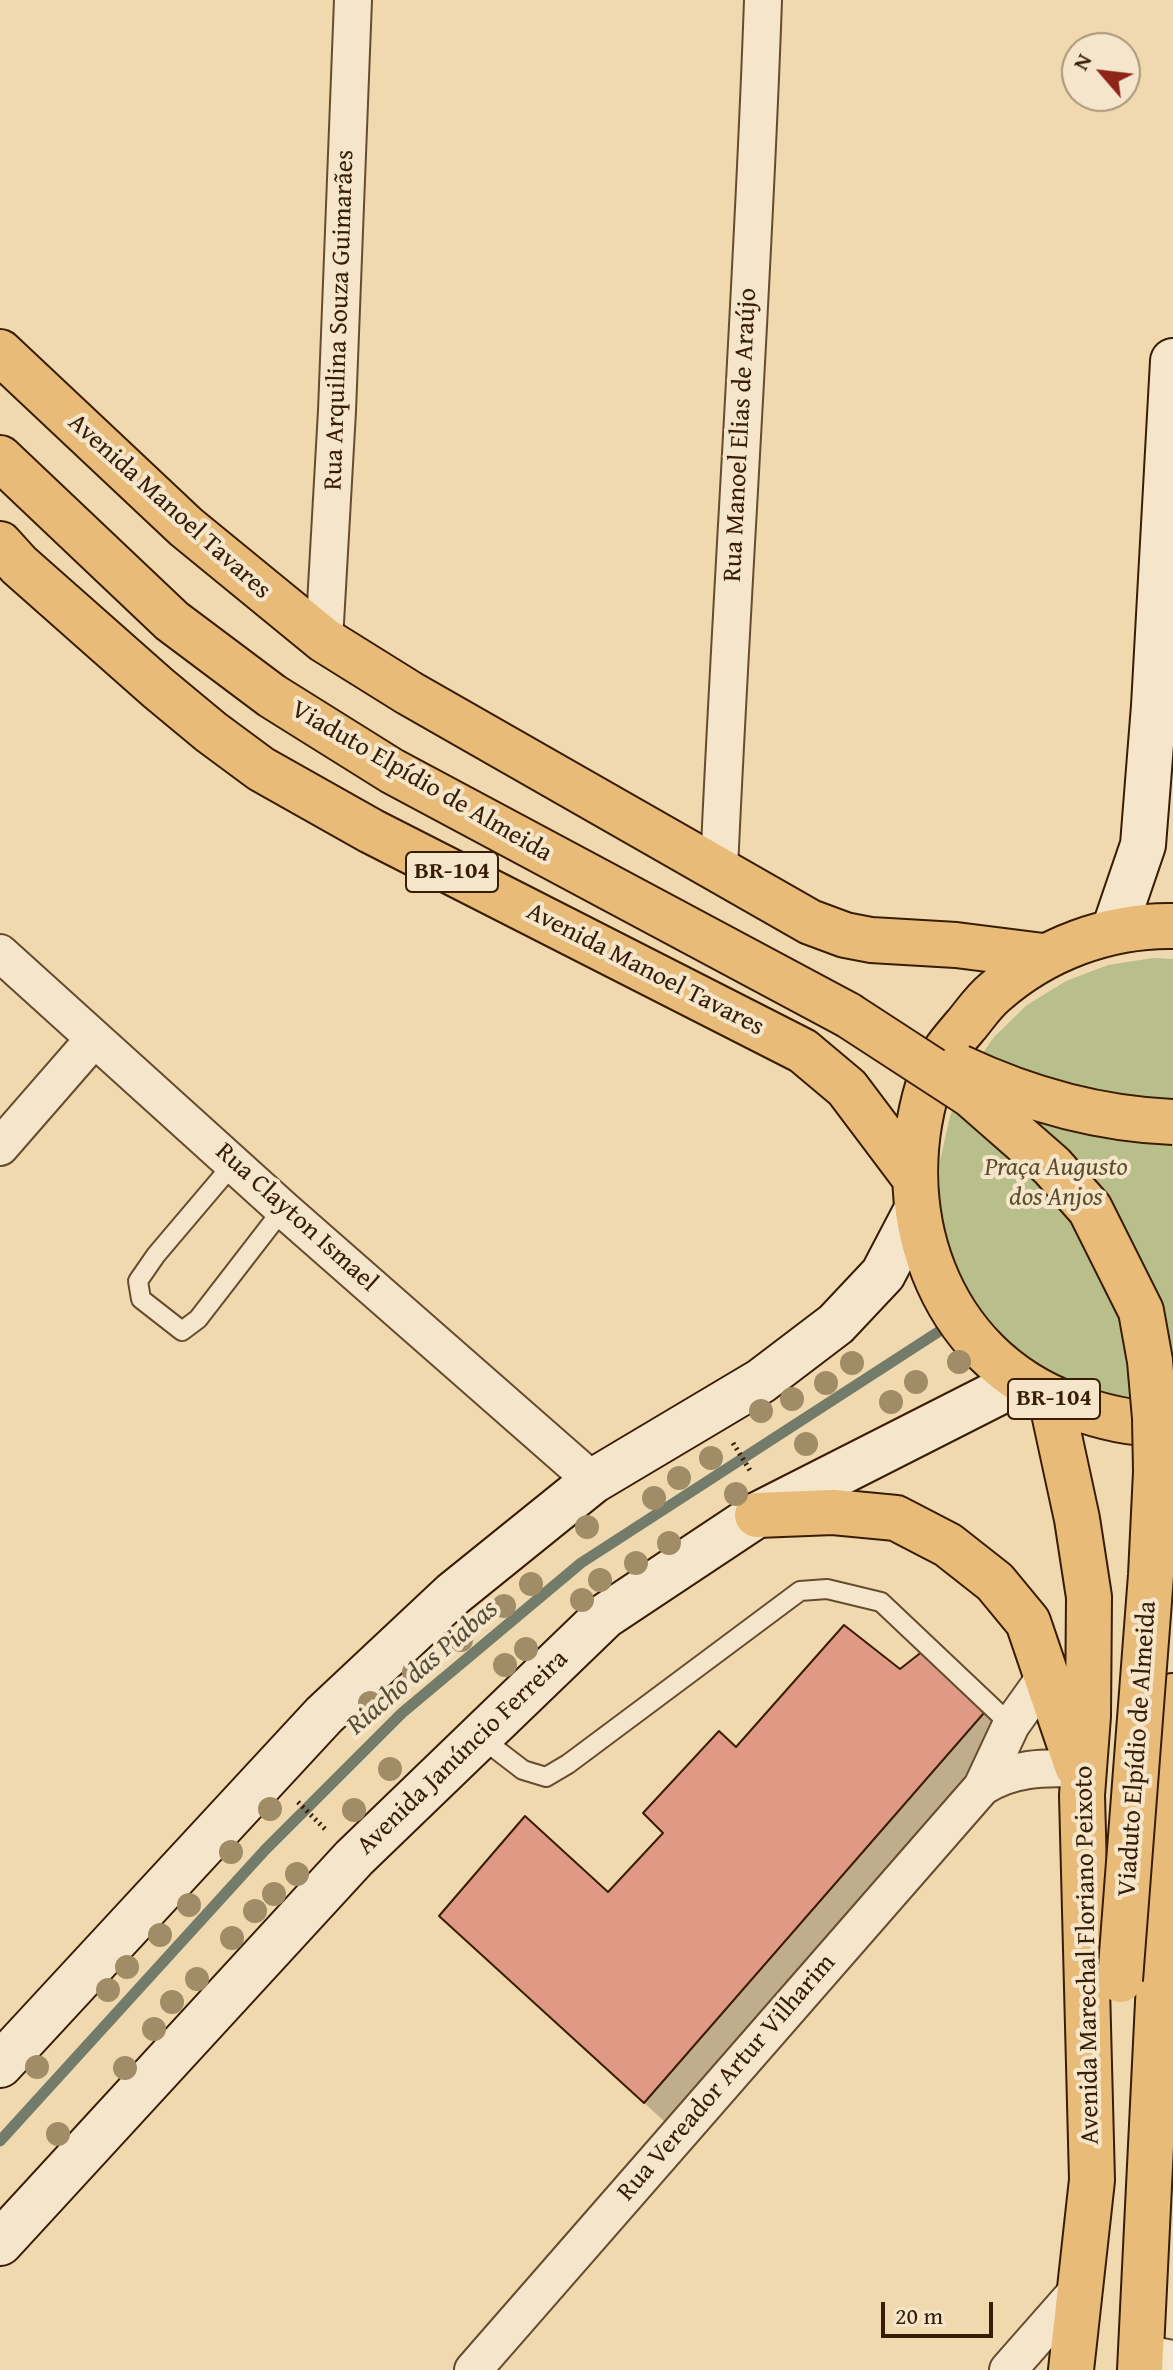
<!DOCTYPE html>
<meta charset="utf-8">
<style>
body{margin:0}
#map{position:relative;width:1173px;height:2370px;overflow:hidden;background:#f0d9af;font-family:"Gentium Book Plus",serif}
canvas{display:block}
.north{position:absolute;left:1061px;top:32px;width:80px;height:80px;box-sizing:border-box;background:#f5e6cb;border:2px solid #a9967b;border-radius:50%;rotate:298deg;font-size:22px;font-weight:700;line-height:32px;text-align:center;color:#381d04}
.north::after{content:'';display:block;margin:auto;width:28px;height:36px;background:#8f2418;clip-path:polygon(50% 0,100% 100%,50% 72%,0 100%)}
.scale{position:absolute;left:881px;top:2302px;width:112px;height:36px;box-sizing:border-box;border:4px solid #381d04;border-top:0;padding-left:10px;font-size:24px;line-height:28px;white-space:nowrap;color:#381d04;-webkit-text-stroke:6px #f5e6cb;paint-order:stroke}
</style>
<div id="map">
<canvas width="1173" height="2370"></canvas>
<div class="north">N</div>
<div class="scale">20 m</div>
</div>
<script>
const c = document.querySelector('canvas').getContext('2d');
c.lineJoin = 'round';
function fill(path, color) { c.fillStyle = color; c.fill(path, 'evenodd'); }
function stroke(path, color, width, dash) { c.strokeStyle = color; c.lineWidth = width; c.lineCap = dash ? 'butt' : 'round'; c.setLineDash(dash || []); c.stroke(path); }
function write(font, color, halo, rows, align = 'center') {
  c.font = font + ' "Gentium Book Plus",serif'; c.lineWidth = 8; c.setLineDash([]); c.textBaseline = 'middle'; c.strokeStyle = halo; c.fillStyle = color; for (const [text, x, y, turn = 0] of rows) {
    c.save(); c.translate(x, y); c.rotate((+turn || 0) * Math.PI / 180); c.textAlign = isNaN(turn) ? turn : align; if (halo) c.strokeText(text, 0, 0); c.fillText(text, 0, 0); c.restore();
  }
}
fill(new Path2D(`
 M1153,958l20,1v451l-57,-4 -93,-44 -58,-69 -17,-42 -8,-45v-45l10,-45 18,-42 26,-37 33,-32 39,-24 42,-16z`), '#b9bf8b');
fill(new Path2D(`
 M928,1650l93,91 -343,393 -237,-218 167,-22 58,-61 70,-83 164,-78z`), '#0003');
stroke(new Path2D(`
 M0,2141l265,-291 137,-137 179,-150 371,-240`), '#737b6b', 11);
const building = new Path2D(`
 M844,1625l56,44 28,-22 62,59 -346,397 -205,-187 86,-100 83,76 55,-59 -20,-20 76,-82 17,16z`);
fill(building, '#df9984');
stroke(building, '#381d04', 2);
const lane = new Path2D(`
 M234,1163l-78,92 -18,26 3,18 41,32 16,-12 85,-110
 M480,1737l43,33 23,7 22,-13 232,-173 27,-2 54,13 130,123`);
const street = new Path2D(`
 M324,640l13,-229 16,-411
 M719,869c13,-290 34,-579 44,-869
 M0,953l283,256 310,272
 M0,1147l94,-108
 M982,1787c29,-19 61,-20 96,-18
 M1141,2353l32,6
 M473,2370l509,-583 29,-62 35,-49
 M1008,2370l73,-83`);
const secondary = new Path2D(`
 M1114,930l29,-85 11,-139 19,-345
 M0,2065l324,-350 129,-121 140,-113 168,-100 75,-57 47,-50 33,-63
 M0,2243l354,-385 251,-242 152,-101 264,-134`);
const primary = new Path2D(`
 M0,352l186,175 138,113 85,53 401,229 35,13 26,5 85,5 87,11
 M0,458l172,163 100,75 120,75 456,244
 M0,544l19,21 139,123 53,44 50,37 110,62 432,220 44,37 67,89
 M1173,926c-65,-1 -129,23 -178,66 -11,9 -19,21 -28,32 -12,14 -28,32 -35,50 -46,131 3,282 140,332 32,12 66,20 101,17
 M1051,1399l26,120 12,78 -1,119 -6,79 10,385 -21,190
 M757,1515l76,-3 63,6 52,27 47,37 33,40 49,144
 M1140,2370l33,-674`);
stroke(lane, '#664c2f', 22);
stroke(street, '#664c2f', 40);
stroke(secondary, '#381d04', 48);
stroke(primary, '#381d04', 48);
stroke(new Path2D(`
 M733,1443l18,29
 M298,1802l27,27`), '#381d04', 5, [2, 4]);
stroke(lane, '#f5e6cb', 18);
stroke(street, '#f5e6cb', 36);
stroke(secondary, '#f5e6cb', 44);
stroke(primary, '#e8bc78', 44);
const primaryBridge = new Path2D(`
 M848,1015l123,80 81,71 38,43 51,102 9,50 5,57 1,54 -5,103 -31,405
 M959,1067c68,32 138,52 214,55`);
stroke(primaryBridge, '#381d04', 48, []);
stroke(primaryBridge, '#e8bc78', 44);
c.fillStyle = '#a08d67';
for (const [x, y] of [
 [959,1362],
 [852,1363],
 [916,1382],
 [826,1383],
 [792,1399],
 [891,1402],
 [761,1411],
 [806,1444],
 [711,1458],
 [679,1478],
 [736,1494],
 [654,1498],
 [587,1527],
 [669,1543],
 [636,1563],
 [600,1580],
 [531,1584],
 [582,1600],
 [504,1606],
 [461,1640],
 [526,1649],
 [505,1665],
 [414,1672],
 [370,1703],
 [390,1769],
 [270,1809],
 [354,1810],
 [231,1852],
 [297,1874],
 [274,1894],
 [189,1905],
 [255,1911],
 [160,1935],
 [232,1938],
 [127,1967],
 [197,1979],
 [108,1990],
 [172,2002],
 [154,2029],
 [37,2067],
 [125,2068],
 [58,2134]
]) { c.beginPath(); c.arc(x, y, 12, 0, 2 * Math.PI); c.fill(); }
for (const [x, y, w] of [
 [452,872,92],
 [1054,1399,92]
]) { const box = new Path2D(); box.roundRect(x - w / 2, y - 20, w, 40, 6); c.fillStyle = '#f5e6cb'; c.fill(box); stroke(box, '#381d04', 2); }
write('bold 24px', '#381d04', null, [
 ["BR-104",452,872],
 ["BR-104",1054,1399]
]);
write('26px', '#381d04', '#f5e6cb', [
 ["Rua Arquilina Souza Guimarães",340,320,-88],
 ["Rua Manoel Elias de Araújo",741,435,-87],
 ["Avenida Manoel Tavares",169,507,42],
 ["Viaduto Elpídio de Almeida",421,782,30],
 ["Avenida Manoel Tavares",645,970,27],
 ["Rua Clayton Ismael",296,1218,42],
 ["Viaduto Elpídio de Almeida",1138,1749,-86],
 ["Avenida Janúncio Ferreira",463,1753,-44],
 ["Avenida Marechal Floriano Peixoto",1088,1955,-91],
 ["Rua Vereador Artur Vilharim",727,2078,-49]
]);
write('italic 26px', '#5f4e2c', '#f5e6cb', [
 ["Praça Augusto",1056,1168],
 ["dos Anjos",1056,1198]
]);
write('italic 28px', '#564c38', '#f5e6cb', [
 ["Riacho das Piabas",423,1668,-41]
]);
</script>
